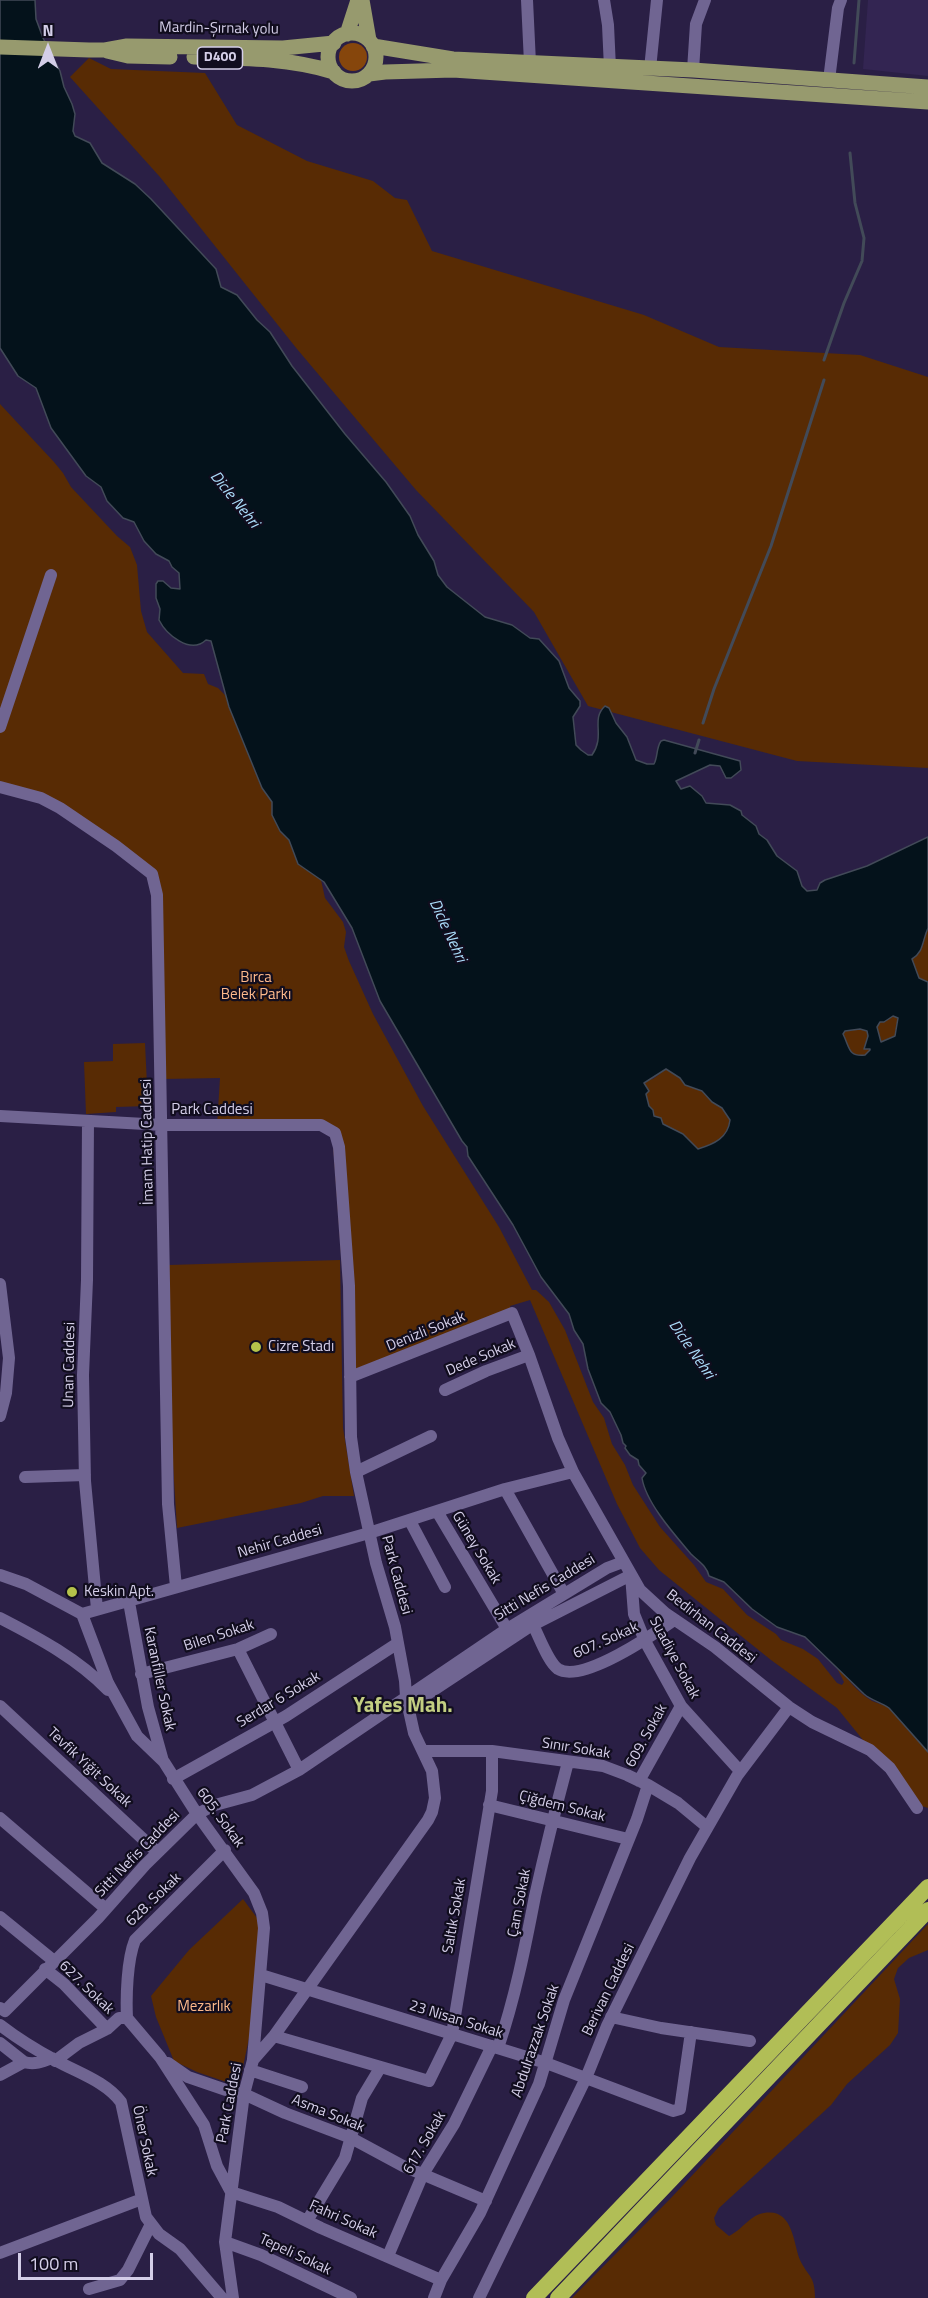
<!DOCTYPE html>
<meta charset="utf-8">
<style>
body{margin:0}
#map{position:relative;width:928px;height:2298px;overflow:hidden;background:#2a1f45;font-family:"Titillium Web",sans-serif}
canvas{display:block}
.north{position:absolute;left:18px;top:18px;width:60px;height:60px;-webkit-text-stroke:4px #110d1e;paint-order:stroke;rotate:0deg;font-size:16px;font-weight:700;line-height:24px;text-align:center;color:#d4cee8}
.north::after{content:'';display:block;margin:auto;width:21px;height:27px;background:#d4cee8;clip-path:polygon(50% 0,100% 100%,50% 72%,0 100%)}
.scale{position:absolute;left:18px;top:2253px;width:135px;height:27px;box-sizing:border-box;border:3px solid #d4cee8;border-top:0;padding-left:8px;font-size:18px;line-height:21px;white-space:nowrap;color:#d4cee8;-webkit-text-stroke:4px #110d1e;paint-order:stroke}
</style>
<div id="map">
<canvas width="928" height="2298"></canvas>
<div class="north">N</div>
<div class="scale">100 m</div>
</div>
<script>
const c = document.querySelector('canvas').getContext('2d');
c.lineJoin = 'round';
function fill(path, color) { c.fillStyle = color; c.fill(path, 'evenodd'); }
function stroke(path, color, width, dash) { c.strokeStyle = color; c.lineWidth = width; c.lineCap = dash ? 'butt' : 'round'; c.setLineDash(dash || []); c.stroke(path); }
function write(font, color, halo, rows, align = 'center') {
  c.font = font + ' "Titillium Web",sans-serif'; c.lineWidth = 4.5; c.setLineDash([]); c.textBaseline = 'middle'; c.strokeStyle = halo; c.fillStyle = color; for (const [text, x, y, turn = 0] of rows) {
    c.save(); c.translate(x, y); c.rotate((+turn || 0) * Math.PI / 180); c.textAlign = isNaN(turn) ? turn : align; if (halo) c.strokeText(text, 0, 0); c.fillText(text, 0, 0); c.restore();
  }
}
fill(new Path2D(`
 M868,0h60v76l-65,-7z`), '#332552');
fill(new Path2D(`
 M89,58l22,11 94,4 32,52 70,36 66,20 22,17 12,2 25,51 212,64 75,32 141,8 68,22v391l-131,-7 -209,-55 -54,-94 -118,-122 -119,-141 -137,-172 -90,-100z
 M0,404l54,58 9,11 8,14 46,49 13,11 7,18 4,46 6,21 36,41 21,1 4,10 10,4 9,9 2,10 12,26 17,46 14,23v9l8,21 9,8 9,24 23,16 4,18 18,24 3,10 -2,15 5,14 24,53 50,92 76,121 33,63h4l13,12 16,28 28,72 11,16 8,26 13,21 8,20 27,42 34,38 12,17 17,7 24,26 29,19 5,6 22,9 15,10 19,24 5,2 2,-3 -9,-18c10,12 23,29 37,37 7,3 11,3 17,7l39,44v56l-13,-4 -78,-96 -66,-48 -112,-90 -19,-22 -23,-44 -87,-204 -20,6 2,7 -162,64 -18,-247 -115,-4 3,-48 -58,1 -7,-200 -95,-71 -60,-21z
 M928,928v54l-9,-4 -7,-19c12,-7 10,-18 16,-31z
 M893,1016l5,2 -3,18 -14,6 -4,-15 3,-5z
 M860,1029l7,2 1,5 -4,11 6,3 -5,5c-17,2 -15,-7 -22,-21l2,-3z
 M145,1043l3,63 -32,1v5l-30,2 -2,-52 29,-1v-17z
 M666,1069l14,9 5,7 17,6 10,11 10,6 8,12c-2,18 -16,24 -32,29l-15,-15 -20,-10 -9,-8 -5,-10 -5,-23 1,-3 8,-1z
 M340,1260l3,168 11,68h-31l-22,7 -124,25 -5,-80 -3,-183z
 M243,1899l14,19 2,10 -6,91 -13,62 -5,4 -38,-13 -23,-11 -18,-44 -5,-21 38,-46z
 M928,1924v26l-19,8 -11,10 -4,11 6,20 -2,34 -8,12 -43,39 -16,21 -112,103 -5,10 2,7 13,11c13,-6 21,-21 35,-23 29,-5 29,29 36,47 8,17 15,15 15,38h-243l98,-99z`), '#582b04');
fill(new Path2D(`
 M339 57a14 14 0 1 1 28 0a14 14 0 1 1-28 0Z`), '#86460c');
const water = new Path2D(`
 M0,0h35l1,19 7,19 17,33 4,16 8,17 3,10 -2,17 2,5 15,7 12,20 33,21 16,15 65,70 5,18 16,8 20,25 13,12 22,34 53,68 41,48 24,34 8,19 16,26 4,14 9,12 38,30 27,8 18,13 9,1 20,22 10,27 11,13v5l-7,11 3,28 5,5 7,5h4c14,-20 -2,-35 13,-49l4,2 7,15 11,14 9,23 11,4h7c4,-7 2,-16 7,-23l3,-1 76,21 1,9 -10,8h-5l-6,-12 -10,-1 -34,16 5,8 9,-3 12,10 4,7 24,2 11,6 1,4 14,11 3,8 8,6 10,16 20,15 5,15 5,5 10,-1 3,-7 5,-3 42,-14 61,-29v91c-6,13 -4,24 -16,31l7,19 9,4v770l-39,-44c-8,-6 -17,-7 -25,-14l-59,-57 -28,-10 -25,-18 -28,-27 -15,-6c-2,-10 -11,-15 -18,-22 -16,-19 -45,-51 -49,-76l4,-5 -7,-8 -1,-5 -8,-5 -5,-7 1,-2 -3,-3 -2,-8 -11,-23 -9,-9 -13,-34 -5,-25 -9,-14 -5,-16 -28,-37 -28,-52 -45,-69 -1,-9 -5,-6 -82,-140 -28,-73 -28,-46 -26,-18 -9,-24 -9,-9 -8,-16v-13l-10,-14 -33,-81 -18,-66 -5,-1c-16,15 -40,-6 -47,-20l1,-11 -4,-11v-14l2,-3h5l8,7 9,1 -1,-16 -7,-6 -3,-6 -13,-7 -12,-13 -10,-19 -11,-4 -16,-17 -6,-14 -15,-11 -35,-48 -15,-40 -18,-12 -18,-28zM893,1016l5,2 -3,18 -14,6 -4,-15 3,-5h4zM860,1029l7,2 1,5 -4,13h6v1l-5,5c-17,2 -15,-7 -22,-21l2,-3zM666,1069l14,9 5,7 17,6 10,11 10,6 8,12c-2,18 -16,24 -32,29l-15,-15 -20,-10 -2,-6 -7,-2 -1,-6 -4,-4 -3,-12 3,-3 -5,-8z`);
fill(water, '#04121b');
stroke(water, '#424a58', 1.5);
stroke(new Path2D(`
 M854,63l5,-63
 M824,360l20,-57 18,-42 2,-23 -9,-35 -5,-50
 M703,723l11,-34 57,-143 53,-166
 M695,753l4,-13`), '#424a58', 3);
stroke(new Path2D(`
 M527,0l3,63
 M604,0l4,25 2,43
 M650,69l7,-69
 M693,70l3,-46 9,-24
 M829,80l9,-72 3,-8
 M0,727l51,-152
 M0,787l41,11 19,10 56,38 36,28 5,21 11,609 8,83
 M0,1116l163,9h158l14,8 4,14 10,139 2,151 5,35 20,91 19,64 10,54 1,16 8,36 18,38 3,27 -3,14 -4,8 -154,216 -21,24 -9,34 -19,148 8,56
 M88,1121l-1,159 -4,95 2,106 12,128
 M0,1284l9,74 -3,35 -6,23
 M350,1377l162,-64 17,42 29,83 15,34 67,118 25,23 50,34 74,60 23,15 58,28 20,18 27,40
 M445,1390l41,-19 43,-16
 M356,1472l75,-36
 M25,1477l60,-2
 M505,1489l59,105
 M438,1513l69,116
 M410,1521l35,66
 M0,1575l26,9 56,30 287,-81 136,-44 68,-17
 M129,1602l19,105 15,54
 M82,1614l26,69 29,53 27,26 33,52 57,79 8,20 2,15 -11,131
 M0,1618c39,20 78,41 108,72
 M533,1625c6,11 15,37 25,44 24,15 96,-35 116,-49
 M238,1649l61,121
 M141,1674l97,-25 33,-15
 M0,1706l157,146
 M408,1707l121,-80 102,-52 3,39 11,27 36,65 59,65
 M423,1751h69l111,15 24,9 21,10 30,18 29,24
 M173,1779l113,-63 112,-73
 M639,1781l42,-75
 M489,1805l139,34
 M0,1818l106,91
 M0,1917l54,44
 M45,1969l19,15 43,45
 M261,1975l285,88 127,48 7,-2 11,-77
 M0,2008l5,3 93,-93 47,-53 52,-51 18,-9 37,-10 47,-25 208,-141 100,-61 16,-6
 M611,2017l50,11 89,13
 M127,2018c-1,-21 0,-58 8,-78l90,-90
 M0,2025c17,13 36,25 55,35 23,13 50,21 66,42l25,115 13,17 21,15 42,49
 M274,2036l155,45 23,-47 40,-243v-40
 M0,2043l24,19
 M498,2048c17,-50 27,-100 37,-152 10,-45 21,-89 33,-134
 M55,2061l24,-18 28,-14 12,-11h8l33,39 44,68 13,41 14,26 47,15 43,21 120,52
 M168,2063l20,14 38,13 18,4 41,19 66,25 52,28 83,35
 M250,2070l52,17
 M0,2075l24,-13c10,3 18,0 28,-4
 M307,2221l38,-63 17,-60 18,-30
 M225,2242l36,13 90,43
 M0,2253l142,-54
 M388,2256l35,-82 31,-50 38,-78
 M89,2289l31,-9 8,-10 23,-46
 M434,2298l7,-18 39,-67 59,-129 25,-84 73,-181 11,-34
 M479,2298l107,-220 21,-52 83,-168 47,-82 52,-69`), '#706592', 12);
stroke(new Path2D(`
 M362,0l7,40
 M328 57a24 24 0 1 1 48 0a24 24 0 1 1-48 0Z
 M347,34l11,-34
 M373,46l80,13 240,11 235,17
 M0,47l89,3h16l22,-4 156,2 51,-5
 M107,51l21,5 42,1
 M194,57c47,1 95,1 140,15
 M369,74l16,-2 68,-2 475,32`), '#979a6e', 15);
stroke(new Path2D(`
 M534,2298l394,-411
 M558,2298l370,-388`), '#b1be56', 16);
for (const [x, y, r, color] of [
 [256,1347,6,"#b4c24a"],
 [72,1592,6,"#b4c24a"]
]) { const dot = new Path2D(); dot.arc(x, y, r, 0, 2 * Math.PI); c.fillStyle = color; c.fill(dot); stroke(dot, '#110d1e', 2); }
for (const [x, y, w] of [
 [220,58,45]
]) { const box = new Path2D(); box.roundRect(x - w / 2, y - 11, w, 22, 4.5); c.fillStyle = '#110d1e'; c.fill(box); stroke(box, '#d4cee8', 1.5); }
write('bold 14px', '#d4cee8', null, [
 ["D400",220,58]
]);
write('15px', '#d4cee8', '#110d1e', [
 ["Mardin-Şırnak yolu",219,29,1],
 ["Park Caddesi",212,1110],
 ["İmam Hatip Caddesi",148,1142,-91],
 ["Denizli Sokak",426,1332,-22],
 ["Dede Sokak",481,1358,-23],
 ["Unan Caddesi",70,1365,-89],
 ["Nehir Caddesi",280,1542,-16],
 ["Güney Sokak",476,1548,59],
 ["Park Caddesi",396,1575,75],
 ["Sitti Nefis Caddesi",545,1588,-31],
 ["Bedirhan Caddesi",711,1627,38],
 ["Bilen Sokak",219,1636,-18],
 ["607. Sokak",606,1641,-24],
 ["Suadiye Sokak",674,1658,62],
 ["Karanfiller Sokak",159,1679,78],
 ["Serdar 6 Sokak",279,1700,-31],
 ["609. Sokak",647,1736,-61],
 ["Sınır Sokak",576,1749,9],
 ["Tevfik Yiğit Sokak",89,1768,43],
 ["Çiğdem Sokak",562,1807,14],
 ["605. Sokak",220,1818,54],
 ["Sitti Nefis Caddesi",138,1854,-46],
 ["628. Sokak",154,1900,-44],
 ["Çam Sokak",520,1903,-79],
 ["Saltık Sokak",455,1916,-80],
 ["627. Sokak",86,1988,44],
 ["Berivan Caddesi",609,1990,-64],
 ["23 Nisan Sokak",456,2020,17],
 ["Abdulrazzak Sokak",536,2041,-71],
 ["Park Caddesi",230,2103,-79],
 ["Asma Sokak",328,2114,22],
 ["Öner Sokak",144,2141,78],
 ["617. Sokak",425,2143,-60],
 ["Fahri Sokak",343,2220,24],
 ["Tepeli Sokak",295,2255,25]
]);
write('15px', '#fdb98b', '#110d1e', [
 ["Bırca",256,978],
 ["Belek Parkı",256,995],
 ["Mezarlık",204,2007]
]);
write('15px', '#d4cee8', '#110d1e', [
 ["Cizre Stadı",268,1347],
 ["Keskin Apt.",84,1592]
], 'left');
write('italic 16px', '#aadbf9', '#110d1e', [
 ["Dicle Nehri",234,500,51],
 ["Dicle Nehri",447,931,65],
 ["Dicle Nehri",691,1350,55]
]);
write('bold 21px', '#c3ce82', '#110d1e', [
 ["Yafes Mah.",403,1707]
]);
</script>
